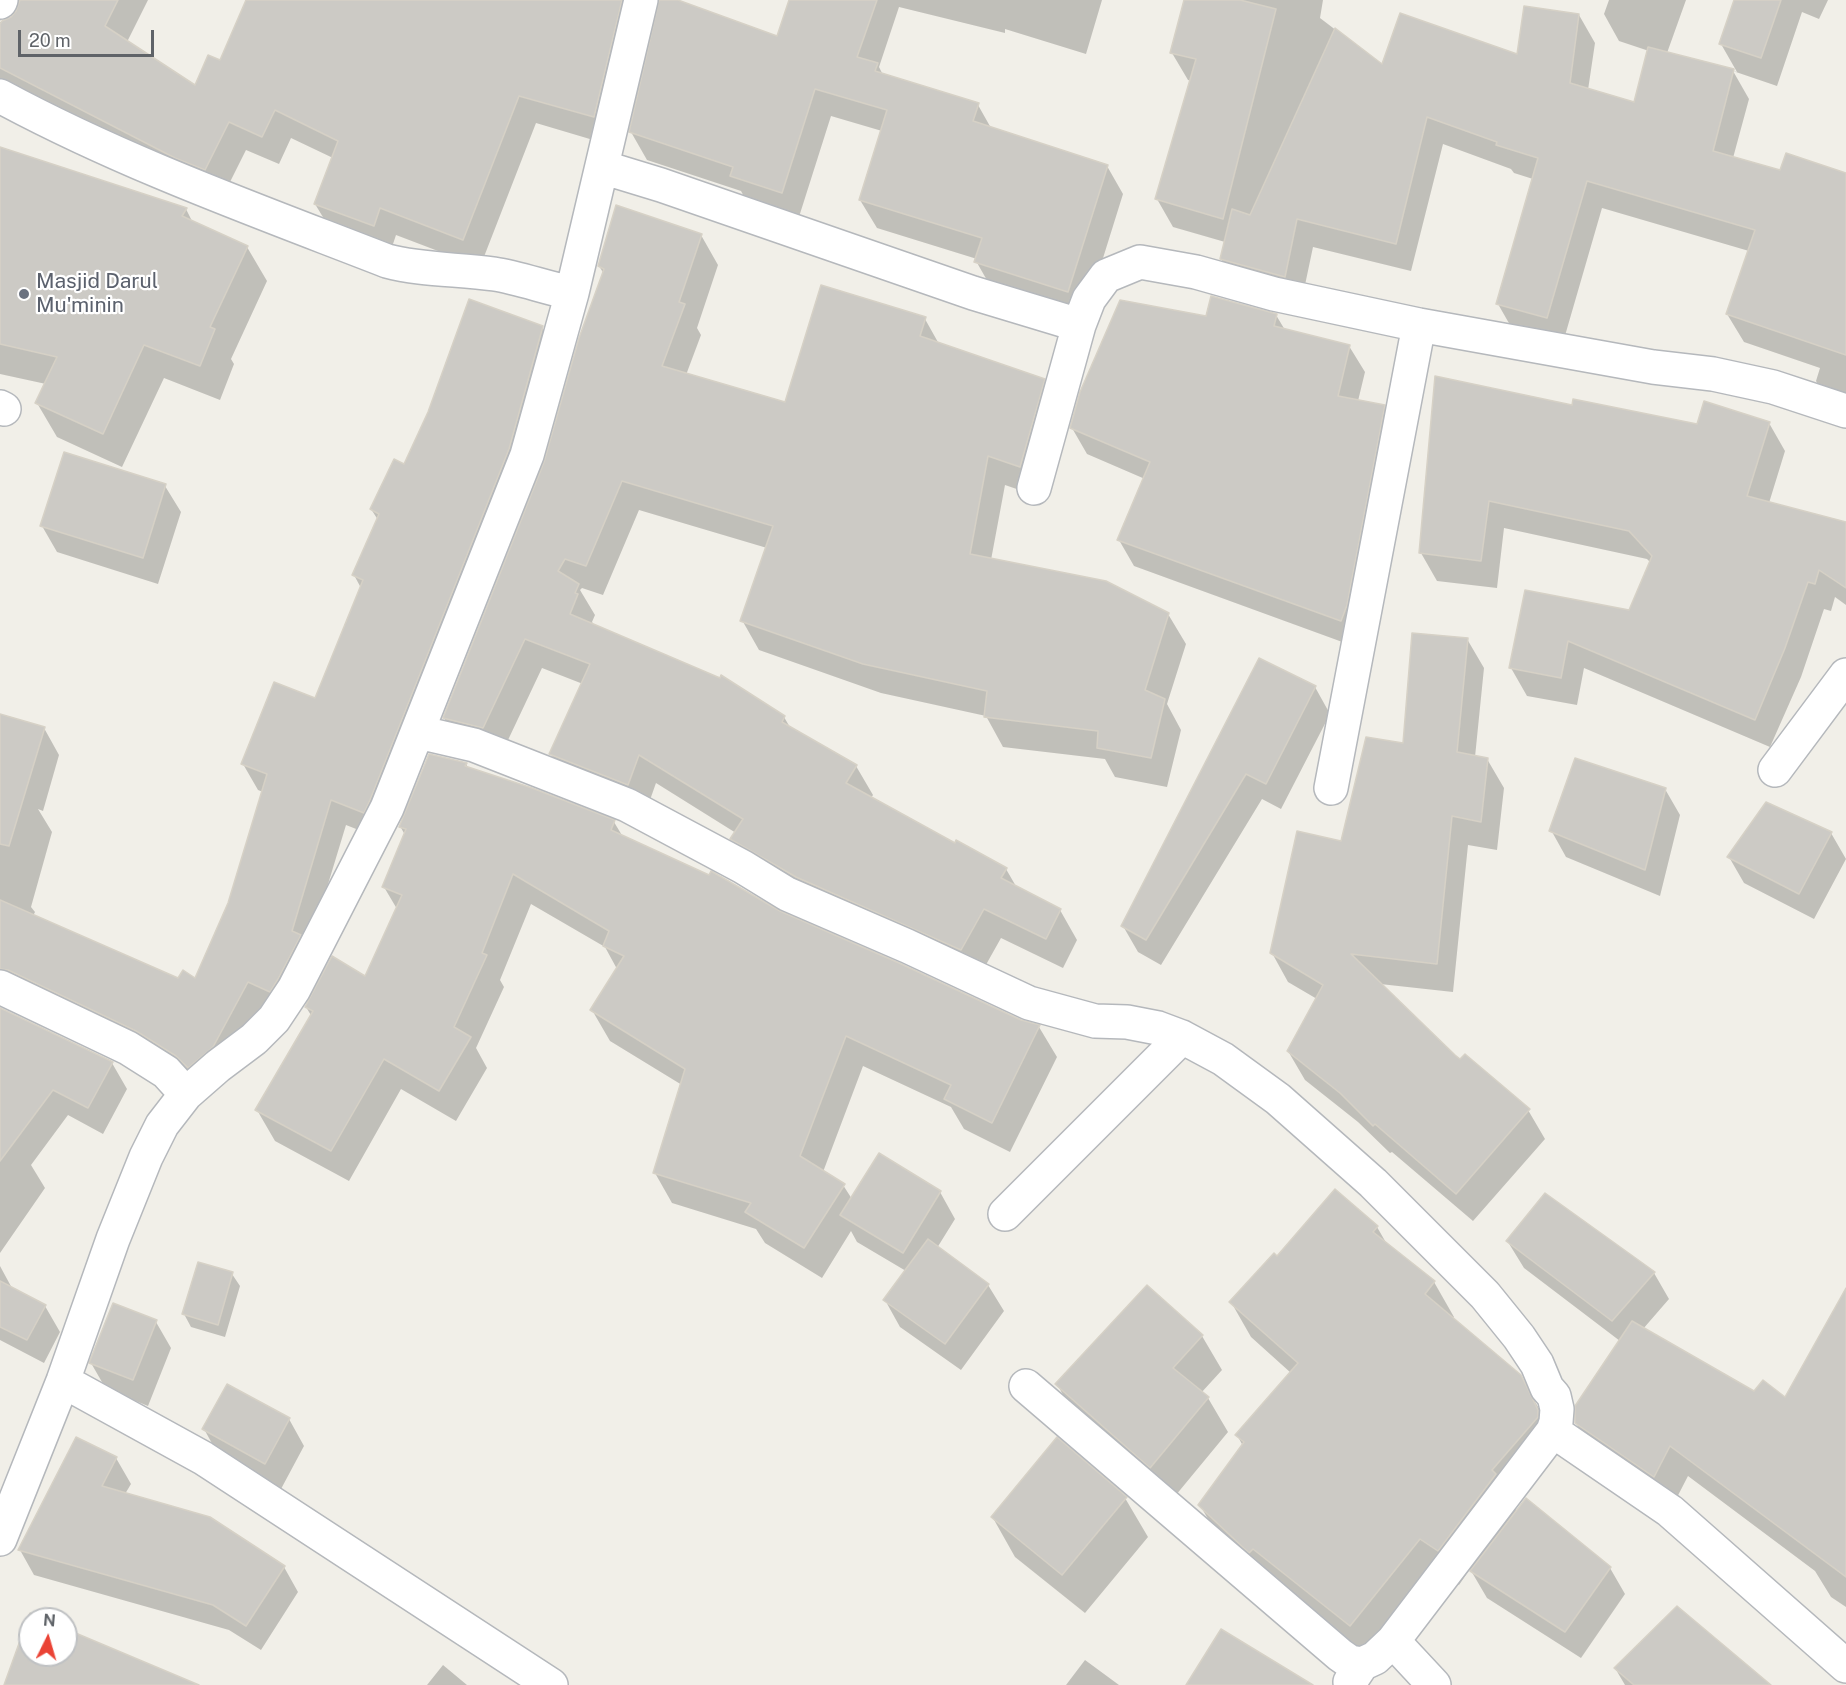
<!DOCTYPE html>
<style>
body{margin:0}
#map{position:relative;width:1846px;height:1685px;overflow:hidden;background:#f1efe8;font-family:"Public Sans",sans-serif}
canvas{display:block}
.north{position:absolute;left:18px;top:1607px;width:60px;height:60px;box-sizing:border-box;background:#fff;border:2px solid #bfc1c3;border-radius:50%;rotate:5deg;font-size:16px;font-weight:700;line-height:24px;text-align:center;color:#5f6368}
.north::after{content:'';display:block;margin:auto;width:21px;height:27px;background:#ea4335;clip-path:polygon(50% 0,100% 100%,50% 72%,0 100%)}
.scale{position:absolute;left:18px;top:30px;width:136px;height:27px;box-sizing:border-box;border:3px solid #5f6368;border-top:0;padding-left:8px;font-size:18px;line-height:21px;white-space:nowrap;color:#5f6368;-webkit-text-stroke:4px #fff;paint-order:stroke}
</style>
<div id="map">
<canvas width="1846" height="1685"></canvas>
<div class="north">N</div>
<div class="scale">20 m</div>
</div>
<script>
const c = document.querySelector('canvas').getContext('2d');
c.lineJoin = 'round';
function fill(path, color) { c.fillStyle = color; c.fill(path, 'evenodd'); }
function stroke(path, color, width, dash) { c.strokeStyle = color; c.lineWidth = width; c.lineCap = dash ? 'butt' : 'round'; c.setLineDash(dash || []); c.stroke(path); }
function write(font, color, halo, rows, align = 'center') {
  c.font = font + ' "Public Sans",sans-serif'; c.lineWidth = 4.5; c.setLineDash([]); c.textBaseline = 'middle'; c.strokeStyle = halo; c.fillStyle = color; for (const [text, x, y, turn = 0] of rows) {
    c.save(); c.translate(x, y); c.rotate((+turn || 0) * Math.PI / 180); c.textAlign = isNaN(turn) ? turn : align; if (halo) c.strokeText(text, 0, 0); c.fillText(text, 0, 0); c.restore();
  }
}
fill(new Path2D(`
 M0,0h148l-21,42 68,45 26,-25 26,-62h396l-33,145 -74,-22 -56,144 -84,-32 -6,18 -58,-21 -17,-28 18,-46 -42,-20 -12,26 -33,-14 -24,48 -222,-111v-65l12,-3 7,-10 -13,4 -6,8z
 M660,0h13l104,38 13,-38h312l-16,54 -81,-25v4l-106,-26 -20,60 4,8 95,30 13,23 116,38 16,28 -39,125 -92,-30 -16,-28 1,-2 -100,-31 -17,-28 22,-69 -51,-15 -33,104 -50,-16 -7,-13 -94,-31 -16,-28z
 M1185,0h138l-3,18 63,48 135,-10 61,-41 16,28 -7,47 47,14 14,-53 -30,-10 -15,-27 5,-14h77l-19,53 70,19 -16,-28 15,-44h92l-9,19 -17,-7 -25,74 -44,-15 16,28 -16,59 113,30v225l-14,-5 -16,-27 4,-13 -76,-26 -17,-28 22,-63 -147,-43 -40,138 -48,-14 -16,-28 35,-125 -19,-6 -3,-4 -68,-25 -32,127 -98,-24 -12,57 -63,-17 -17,-28 4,-17 -52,-15 -16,-28 34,-118 -3,-1 -16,-27z
 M0,149l186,60 7,14 54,24 20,34 -36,78 3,5 -14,36 -56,-22 -42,89 -65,-30 -20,-34 9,-19 -46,-10z
 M701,235l17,30 -21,63 4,7 -15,40 100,29 139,-85 14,25 105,36 17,30 -24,86 -32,-11 -14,75 177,54 18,30 -19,60 14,26 -14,57 -52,-10 -10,-18 -102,-12 -17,-31 -105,-23 -122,-43 -17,-30 25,-72 -128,-38 -36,85 -21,-7 -2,2 15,25 -3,7 2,3 190,92 7,12 65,37 17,29 -2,3 84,47 51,24 11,19 43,22 17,30 -14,28 -62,-30 -23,41 -229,-110 -17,-30 4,-6 -80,-50 -11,31 -77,-30 -17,-30 32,-70 -41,-16 -42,89 -39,-9 -17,-30 102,-256 58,-188 -5,-8z
 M1276,315l9,15 64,16 16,26 -7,29 26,5 15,27 -43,214 -222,-81 -15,-26 26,-61 -58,-25 -15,-26 136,-110z
 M542,327l16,26 -179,485 -33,-13 -38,125 -105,143 -203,-91v-287l44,13 15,27 -16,56 -5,-2 14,23 -21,75 4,5 -2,4 145,64h18l33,-77 34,-111 -5,-2 -15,-26 73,-64 45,-112 -7,-13 24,-55 -7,-11 33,-43z
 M1573,406l125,20 71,-3 16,28 -16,52 77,20v82l-11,-8 -4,14 -7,-2 -23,68 -31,70 -186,-79 -7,37 -50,-9 -16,-28 15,-76 104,20 21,-49 -4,-4 -143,-31 -7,60 -60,-7 -16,-28z
 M165,486l16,26 -23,72 -101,-32 -15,-26z
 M1467,639l17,29 -9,89 12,2 17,29 -7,62 -29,-5 -15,147 -73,-8 80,77 68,49 17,29 -72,82 -81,-69 -2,1 -32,-31 -53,-42 -17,-29 29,-52 -29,-17 -16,-29 132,-208z
 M1315,687l15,27 -49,95 -19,-10 -101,166 -23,-13 -15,-26z
 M466,764l3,5 145,53 9,15 156,76 242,108 18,6 18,30 -47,95 -46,-23 -13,-22 -88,-41 -40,106 20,13 9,14 88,-7 15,27 -18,29 51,37 16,26 -43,59 -61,-43 -15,-27 21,-29 -49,-29 -6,-11 -29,47 -57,-35 -9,-14 -84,-26 -17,-30 27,-88 -72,-44 -18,-31 25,-41 -12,-22 -74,-43 -31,76 4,7 -28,61 11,20 -31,53 -55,-32 -52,92 -74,-40 -18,-31 55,-93 -6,-10 60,-29 31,-69 -13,-22 21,-52 -5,-9z
 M1665,789l15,26 -20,81 -94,-39 -15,-27z
 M1831,833l15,26 -32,60 -70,-36 -15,-26z
 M0,1009l112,54 15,26 -24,45 -35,-19 -37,50 14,23 -45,65z
 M1377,1227l11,19 46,36 20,35 -2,2 68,57 21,36 4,10 -33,82 5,8 93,56 15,26 -44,64 -94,-60 -17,-29 -11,16 -19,-12 -70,87 -150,-120 -20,-35 43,-59 -6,-11 54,-62 -40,-36 -20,-35 46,-44z
 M1508,1242l146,31 15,26 -26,30 111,64 31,7 61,-104v311l-15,-10 -16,-26 -127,-95 -16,31 -78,-53 -18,-31 44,-82 -96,-73z
 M0,1266l13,24 32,16 15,26 -16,31 -44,-23z
 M232,1274l8,12 -15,51 -34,-10 -7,-13z
 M1148,1287l54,49 20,34 -21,23 7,5 20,34 -57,69 -95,-83 -19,-34z
 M156,1322l15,26 -23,58 -42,-17 -15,-26z
 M289,1419l15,27 -23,43 -62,-33 -15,-27z
 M116,1458l15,26 -6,10 159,73 14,25 -37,58 -32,-20 -195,-55 -14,-25z
 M1125,1498l23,39 -63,76 -70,-56 -22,-39z
 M1085,1660l34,25h-53z
 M443,1665l24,20h-40z
 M1615,1668l154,17h-144z`), '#0003');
const building = new Path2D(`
 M20,0h98l-13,26 90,59 13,-30 12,5 26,-60h376l-28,117 -75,-21 -56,144 -83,-32 -6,18 -60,-22 24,-63 -63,-31 -13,27 -33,-15 -24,48 -30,-12 -175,-90v-44l2,-3 9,-4 5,-6z
 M659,0h19l99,36 12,-36h88l-20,57 21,6 -3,8 104,32 -6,18 135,44 -40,127 -94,-30 8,-24 -123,-38 28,-90 -72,-21 -33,104 -52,-17 3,-9 -104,-35z
 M1184,0h56l36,9 -53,210 -68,-20 41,-140 -26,-6z
 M1734,0h47l-20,58 -42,-14z
 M1524,6l55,8 -9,69 64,19 14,-55 86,22 -21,82 67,19 6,-17 60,20v182l-120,-41 29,-84 -168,-49 -40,137 -51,-14 42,-146 -42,-13 1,-3 -70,-25 -31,127 -99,-25 -12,58 -65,-18 12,-50 18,6 85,-187 47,36 18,-51 117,41z
 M0,147l187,61 -5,8 66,30 -38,81 5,2 -15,37 -56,-21 -41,89 -68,-31 22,-46 -57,-13z
 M616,205l86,29 -23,68 6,2 -23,62 123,36 36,-117 105,32 -6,19 125,43 -25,88 -32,-11 -18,98 136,27 63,32 -24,77 20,9 -14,59 -54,-10 1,-17 -114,-14 3,-26 -124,-27 -123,-43 33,-95 -151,-45 -36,85 -21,-7 -7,12 21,13 -4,9 3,1 -8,20 150,64 1,-3 64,41 -3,6 75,43 -11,18 109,60 1,-3 51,28 -6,10 60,31 -15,30 -62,-30 -23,41 -165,-73 -66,-38 13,-20 -104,-64 -11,30 -79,-31 41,-90 -65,-25 -42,89 -40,-10 101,-256 35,-124 25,-69 -6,-3z
 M1211,296l66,18 -3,12 76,19 -12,51 47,9 -38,200 -6,16 -224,-81 33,-78 -80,-34 10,-36 40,-92 86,16z
 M469,299l74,27 -34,123 -139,351 -6,13 -33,-13 -39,131 9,4 -23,44 -8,13 -22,-10 -35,65 -25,21 -12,-12 -40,-25 -128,-61 -8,-1v-69l178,78 5,-8 12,8 33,-75 39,-129 -26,-10 33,-82 41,16 48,-118 -11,-5 27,-61 -9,-5 24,-50 10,5 24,-52z
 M1435,376l137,29 1,-6 124,25 7,-23 66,21 -23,74 99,26v66l-27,-18 -4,14 -7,-2 -23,66 -30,72 -187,-79 -7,37 -52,-10 16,-78 104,20 23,-54 -23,-25 -140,-30 -8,60 -62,-8z
 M64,452l102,32 -23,74 -103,-32z
 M1412,633l56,5 -11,114 31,6 -7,64 -29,-6 -15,148 -86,-10 104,101 5,4 5,-5 65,55 -74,85 -81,-70 -2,2 -33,-33 -53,-42 36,-66 -53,-32 27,-122 44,10 25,-104 37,6z
 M1259,658l57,28 -50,98 -20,-10 -100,166 -25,-14z
 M0,714l45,13 -36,119 -9,-2z
 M429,754l38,9 -2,3 67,22 83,32 -4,10 98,45 2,-4 69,40 119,52 122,57 19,5 -48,98 -48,-24 7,-14 -105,-49 -46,120 45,28 -41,64 -59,-36 6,-9 -98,-30 32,-104 -95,-59 34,-54 -21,-10 6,-15 -96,-57 -31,79 5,2 -33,72 17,10 -32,54 -55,-32 -53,92 -76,-41 58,-99 -8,-4 27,-51 33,20 37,-81 -20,-8 24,-58 -7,-2z
 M1575,758l91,30 -21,82 -96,-39z
 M1766,802l66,30 -33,62 -72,-37z
 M0,1008l113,54 -25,46 -35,-18 -53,71z
 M879,1153l62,38 -38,62 -63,-38z
 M1335,1189l43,37 -5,6 62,49 -10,13 96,81 17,35v7l-46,53 4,4 -58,77 -18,-12 -70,87 -97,-77 -4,4 -51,-48 46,-63 -9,-7 63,-72 -69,-61 45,-49 3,3z
 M1545,1193l110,79 -43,49 -106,-80z
 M928,1239l61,45 -44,60 -62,-44z
 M198,1262l35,10 -15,53 -36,-11z
 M0,1281l46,24 -19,35 -27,-13z
 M1147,1285l56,50 -30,33 36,29 -59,71 -95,-84z
 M1846,1288v289l-176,-131 -16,31 -79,-54v-17l57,-85 122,70 9,-11 22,17z
 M113,1303l44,17 -24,60 -44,-17z
 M227,1384l63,34 -25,46 -63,-35z
 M76,1437l41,20 -15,29 108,31 75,49 -39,60 -33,-21 -195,-55z
 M1057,1437l70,60 -65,78 -71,-58z
 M1526,1498l85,69 -46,65 -95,-61z
 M1677,1606l94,79h-137l-20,-17z
 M30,1613l13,6h-13v36h36v-26l133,56h-195z
 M1221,1629l92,56h-127z`);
fill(building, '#cccac5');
stroke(building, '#d6d1c6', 1.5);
const minor = new Path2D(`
 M0,2l1,-2
 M0,96c124,67 256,114 387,165 34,9 71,8 107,13 26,4 52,14 78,19
 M602,167l59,18 312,108 106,32 10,-26 17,-23 34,-14 56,10 78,22 145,31 234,42 60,7 60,13 73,24
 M0,407l4,2
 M1034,488l45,-163
 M418,732l56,13 153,60 116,62 44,27 120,52 122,57 66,18 32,1 31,6 24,9 41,22 55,40 95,84 112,112 34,42 18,27 10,24 7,8 3,13 -1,13 -3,9 117,80 176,155
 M1775,770l71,-95
 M1331,788l88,-463
 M0,987l128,61 38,24 20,22
 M1005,1214l177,-177
 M63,1381l140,77 348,227
 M1026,1386l314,269 10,7 12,2
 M0,1539l63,-158 50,-142 33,-82 16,-32 24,-31 32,-28 36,-27 20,-20 20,-30 93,-181 140,-353 45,-162 69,-293
 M1393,1641l41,44
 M1350,1682l12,-18 13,-6 18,-17 160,-210`);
stroke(minor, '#b5b8bc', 36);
stroke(minor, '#fff', 33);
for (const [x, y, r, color] of [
 [24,294,6,"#6b7280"]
]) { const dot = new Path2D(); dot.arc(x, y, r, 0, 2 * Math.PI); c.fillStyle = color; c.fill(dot); stroke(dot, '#fff', 2); }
write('21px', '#5b616d', '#fff', [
 ["Masjid Darul",36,282],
 ["Mu'minin",36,306]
], 'left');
</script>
